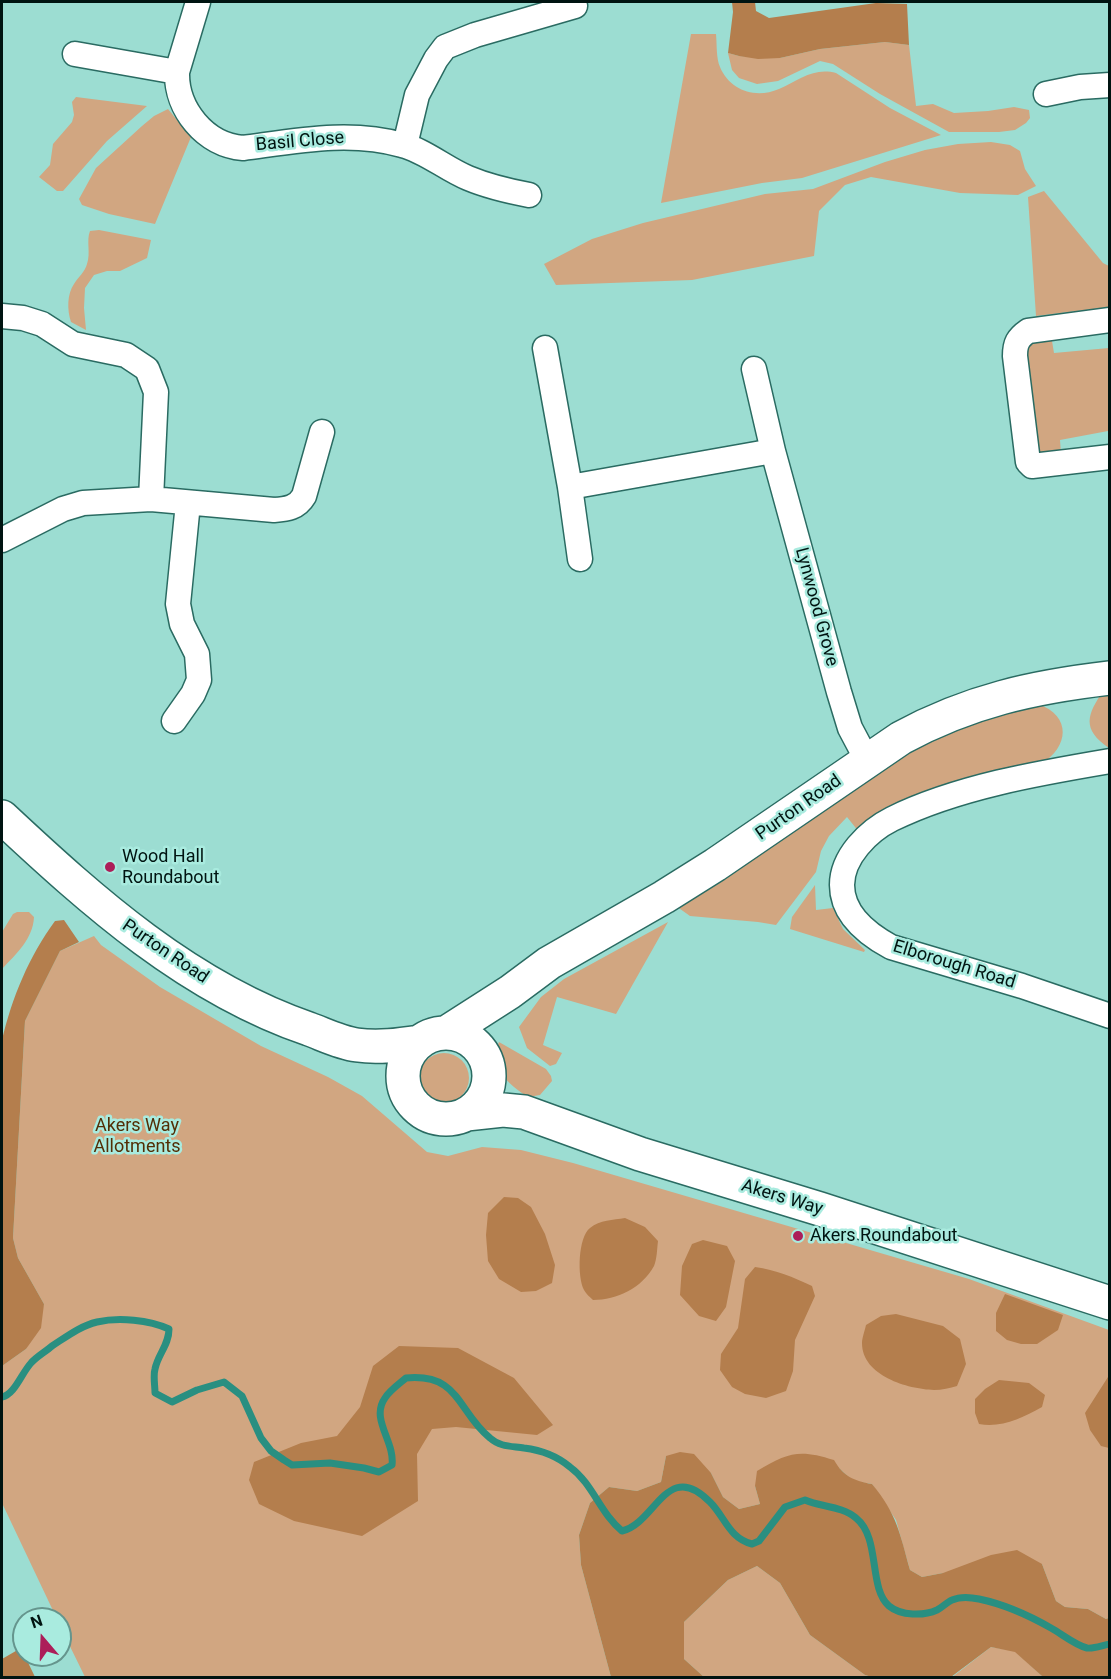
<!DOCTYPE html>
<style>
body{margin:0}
#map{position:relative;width:1111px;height:1679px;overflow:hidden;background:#9cddd2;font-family:Roboto,sans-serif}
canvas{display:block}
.frame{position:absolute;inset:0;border:3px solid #001411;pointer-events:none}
.north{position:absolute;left:12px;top:1607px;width:60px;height:60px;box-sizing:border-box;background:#a9ebdf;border:2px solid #65958d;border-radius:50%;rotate:341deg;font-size:16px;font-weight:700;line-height:24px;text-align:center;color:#001411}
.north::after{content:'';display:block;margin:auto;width:21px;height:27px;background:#ac1e59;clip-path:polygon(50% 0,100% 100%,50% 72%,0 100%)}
</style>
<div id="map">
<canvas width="1111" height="1679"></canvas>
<div class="frame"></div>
<div class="north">N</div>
</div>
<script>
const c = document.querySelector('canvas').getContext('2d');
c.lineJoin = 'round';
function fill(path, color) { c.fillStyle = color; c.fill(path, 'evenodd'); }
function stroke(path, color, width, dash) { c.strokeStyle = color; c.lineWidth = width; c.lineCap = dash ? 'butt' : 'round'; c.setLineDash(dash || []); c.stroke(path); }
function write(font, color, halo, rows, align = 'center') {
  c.font = font + ' Roboto,sans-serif'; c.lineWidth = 5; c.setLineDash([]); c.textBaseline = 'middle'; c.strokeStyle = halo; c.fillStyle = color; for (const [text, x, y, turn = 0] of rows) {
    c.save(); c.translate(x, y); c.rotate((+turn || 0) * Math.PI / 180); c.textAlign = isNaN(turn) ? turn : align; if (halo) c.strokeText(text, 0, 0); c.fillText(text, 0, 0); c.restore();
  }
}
fill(new Path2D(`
 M691,34h25c1,10 0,24 4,33 10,24 36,32 59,22 20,-9 35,-22 57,-16l54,35 51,27 -139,43 -40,5 -101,20z
 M885,42l24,3 7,61 17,-2 21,9 34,-2 26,-4 15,3 1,8 -4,5 -11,7 -16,2h-50l-69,-38 -47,-30 -13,-3 -42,20 -21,3 -18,-6 -7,-8 -4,-17 11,3 41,2 40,-9z
 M76,97l71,9 -40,35 -44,50h-6l-18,-14 11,-12 3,-21 19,-22 2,-7 -2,-13z
 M168,109l23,28 -36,87 -46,-10 -27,-9 -3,-6 17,-31 46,-42 12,-10z
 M991,142l19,3 10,6 5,18 11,17 -18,9 -58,-2 -89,-16 -26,8 -26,26 -5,45 -122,24 -136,5 -12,-21 48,-25 51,-16 122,-29 48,-5 72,-27 40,-12 33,-6z
 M1044,191l59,72 6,3v41l-73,9 -8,-119z
 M99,230l52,10 -4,18 -27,13h-13l-13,4 -9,13 -1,20 2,22 -15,-8c-4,-12 -4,-28 3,-38 4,-7 11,-12 13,-20 4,-11 -1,-23 3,-33z
 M1051,335l3,18 55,-5v89l-1,-6 -48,9 1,14 -13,3 -10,-4 -15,-105 4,-9z
 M1109,689v59c-28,-19 -22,-34 -5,-58z
 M1038,704c34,12 31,43 3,60l-182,68 -12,-15 -18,19 -8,15 -5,21 -40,53 -18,-3 -68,-6 -14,-10 237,-159 65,-28z
 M815,885l1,25 17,-2 10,21 22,21 -1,2 -74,-23 2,-12z
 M17,912h12l5,5c-1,22 -18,37 -32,52v-37l11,-18z
 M668,922l-52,92 -59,-17 -14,48 19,8 -6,11 -6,2 -23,-18 -8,-21 22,-30 23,-18z
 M94,936l7,9 59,42 101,59 67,31 34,19 65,56 21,4 34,-9 39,3 52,13 396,116 140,51 1,288 -4,1 -18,-10 -23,-2 -9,-6 -14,-37 -99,9 -21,4 -12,-7 -14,-50 -24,-36 -19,-3 -14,-13 -84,18 5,18 -21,5 -16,-12 -12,-24 -45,-17 -5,26 -24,9 -28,-4 -19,16 -11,32 2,30 30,112h-526l-25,-51v-7h-3l-55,-116v-137l24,-17 18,-45 -26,-46 -5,-20 12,-217 35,-70z
 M499,1042l47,27 5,7 1,5 -12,14 -12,2c-20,-13 -40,-30 -29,-55z
 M419 1078a25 25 0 1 1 50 0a25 25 0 1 1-50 0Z
 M757,1566l23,17 30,52 55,40 7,2h-168l-20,-18v-37l44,-42z
 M991,1647l24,4 28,26 -92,1z`), '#d1a681');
fill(new Path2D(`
 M732,2h23l1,9 13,7 107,-15 31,1 2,41 -24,-3 -65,7 -40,9 -22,1 -19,-3 -11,-3 5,-41z
 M64,920l15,22 -19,9 -35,70 -12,217 5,20 26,46 -3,24 -15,21 -24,17v-326c10,-42 27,-84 53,-119z
 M504,1197l14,1 13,9 14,27 10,31 -3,18 -16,8 -15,1 -22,-13 -11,-18 -2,-26 2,-22z
 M625,1218l20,9 13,14c-1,8 -1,18 -4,25 -12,22 -37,34 -61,34 -3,-3 -7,-6 -9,-10 -7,-13 -6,-53 6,-62 10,-8 23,-8 35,-10z
 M703,1240l24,6 8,15 -9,46 -10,14 -17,-5 -19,-21 2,-29 10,-22z
 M755,1267c21,3 38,10 57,19l3,10 -20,44 -2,31 -7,20 -20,7 -21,-4 -13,-7 -12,-17 1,-16 17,-26 7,-49z
 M1005,1294l58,21 -5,15 -21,14h-16l-14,-4 -11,-9v-18z
 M896,1314l47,12 17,13 6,25 -9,22c-7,2 -15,4 -23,4 -26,-1 -72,-14 -72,-47 0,-5 3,-13 4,-18l15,-9z
 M399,1346l59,2 56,30 39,47 -16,10 -81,-8 -24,2 -15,25 1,47 -56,35 -68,-15 -35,-17 -10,-24 5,-18 47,-19 36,-7 23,-29 13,-41z
 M1108,1377h1v71l-8,-2 -11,-16 -5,-17z
 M999,1380l30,3 16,12 -3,12c-20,11 -40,21 -63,17l-4,-11v-14l10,-10z
 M680,1452l14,2 17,19 12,24 16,12 21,-5 -5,-18 2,-15c31,-19 43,-22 77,-11 9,16 20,21 38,24 25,30 28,50 38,86l12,7 21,-4 48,-18 26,-5 25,14 14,37 9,6 23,2 18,10 3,-1v59h-66l-28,-25 -24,-5 -40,30h-79l-7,-2 -55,-40 -30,-52 -23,-17 -29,14 -44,42v37l20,18h-93l-30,-112 -2,-30 11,-32 19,-16 28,4 24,-9 5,-26z
 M21,1648l14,29h-33v-18z`), '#b47e4d');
stroke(new Path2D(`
 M2,1397c13,-3 19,-23 29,-34 5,-6 14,-11 21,-17 14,-9 28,-20 45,-24 22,-5 52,-2 72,7 0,16 -11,25 -14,40 -2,7 0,16 0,24l17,9 25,-12 27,-8 18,14 19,42 10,13 13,9 8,5 38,-2 34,5 15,4 13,-7c3,-24 -22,-46 -7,-67 5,-8 14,-14 21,-20 54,-5 51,33 84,60 10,9 21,8 34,10 16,2 33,8 46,19 23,17 30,46 52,64 34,-8 45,-73 88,-29 15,15 19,36 42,42l7,-3 26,-34 20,-7c16,7 37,6 51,18 25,20 12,70 33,88 12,10 35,10 48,4 6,-3 10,-8 15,-10 9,-4 18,-3 27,-1 24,5 51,17 72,29 11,6 24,17 36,20 7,1 16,-3 23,-4`), '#298f81', 7);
const street = new Path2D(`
 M198,2l-21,70c-1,37 28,73 66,76 53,-7 107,-18 159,-3 22,5 44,24 66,33 19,8 40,13 61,17
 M75,54l102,18
 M1046,94l34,-7 30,-2
 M405,145l12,-50 19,-36 9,-12 30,-12 100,-29
 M2,316l21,2 19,6 31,20 53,11 21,14 9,23 -5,107
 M1110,320l-82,11c-10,7 -13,12 -13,25l13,106 4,4 78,-9
 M545,348l25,139 10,72
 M754,369l19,82 66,241 11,36 17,32
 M570,487l203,-36
 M2,540l61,-31 20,-6 68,-4 123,11c13,-1 23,-2 30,-14l18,-64
 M174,721l19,-27 6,-14 -2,-26 -15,-30 -4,-20 10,-101
 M1110,761c-71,12 -153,26 -218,58 -24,12 -50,38 -50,66 0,30 25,49 49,62l131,39 88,30`);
const secondary = new Path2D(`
 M2,817c91,85 187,171 307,212 16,6 32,14 48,16 21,3 42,0 63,-3
 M446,1033l64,-41 39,-29 115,-66 51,-32 186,-127c68,-37 132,-51 209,-60
 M403 1076a43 43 0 1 1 86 0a43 43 0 1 1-86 0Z
 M466,1114l37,-4 21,2 116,42 180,55 290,94`);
stroke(street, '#2a6b62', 27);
stroke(secondary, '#2a6b62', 36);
stroke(street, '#fff', 24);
stroke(secondary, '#fff', 33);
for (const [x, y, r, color] of [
 [110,867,6,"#ac1e59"],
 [798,1236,6,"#ac1e59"]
]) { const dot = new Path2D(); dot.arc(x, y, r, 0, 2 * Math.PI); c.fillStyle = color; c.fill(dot); stroke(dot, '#a9ebdf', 2); }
write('18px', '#001411', '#a9ebdf', [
 ["Basil Close",300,142,-5],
 ["Lynwood Grove",816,607,75],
 ["Purton Road",799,808,-35],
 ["Purton Road",165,952,34],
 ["Elborough Road",954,965,17],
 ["Akers Way",782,1198,17]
]);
write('18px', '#001411', '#a9ebdf', [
 ["Wood Hall",122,857],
 ["Roundabout",122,878],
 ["Akers Roundabout",810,1236]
], 'left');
write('18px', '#532e06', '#a9ebdf', [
 ["Akers Way",137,1126],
 ["Allotments",137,1147]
]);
</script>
